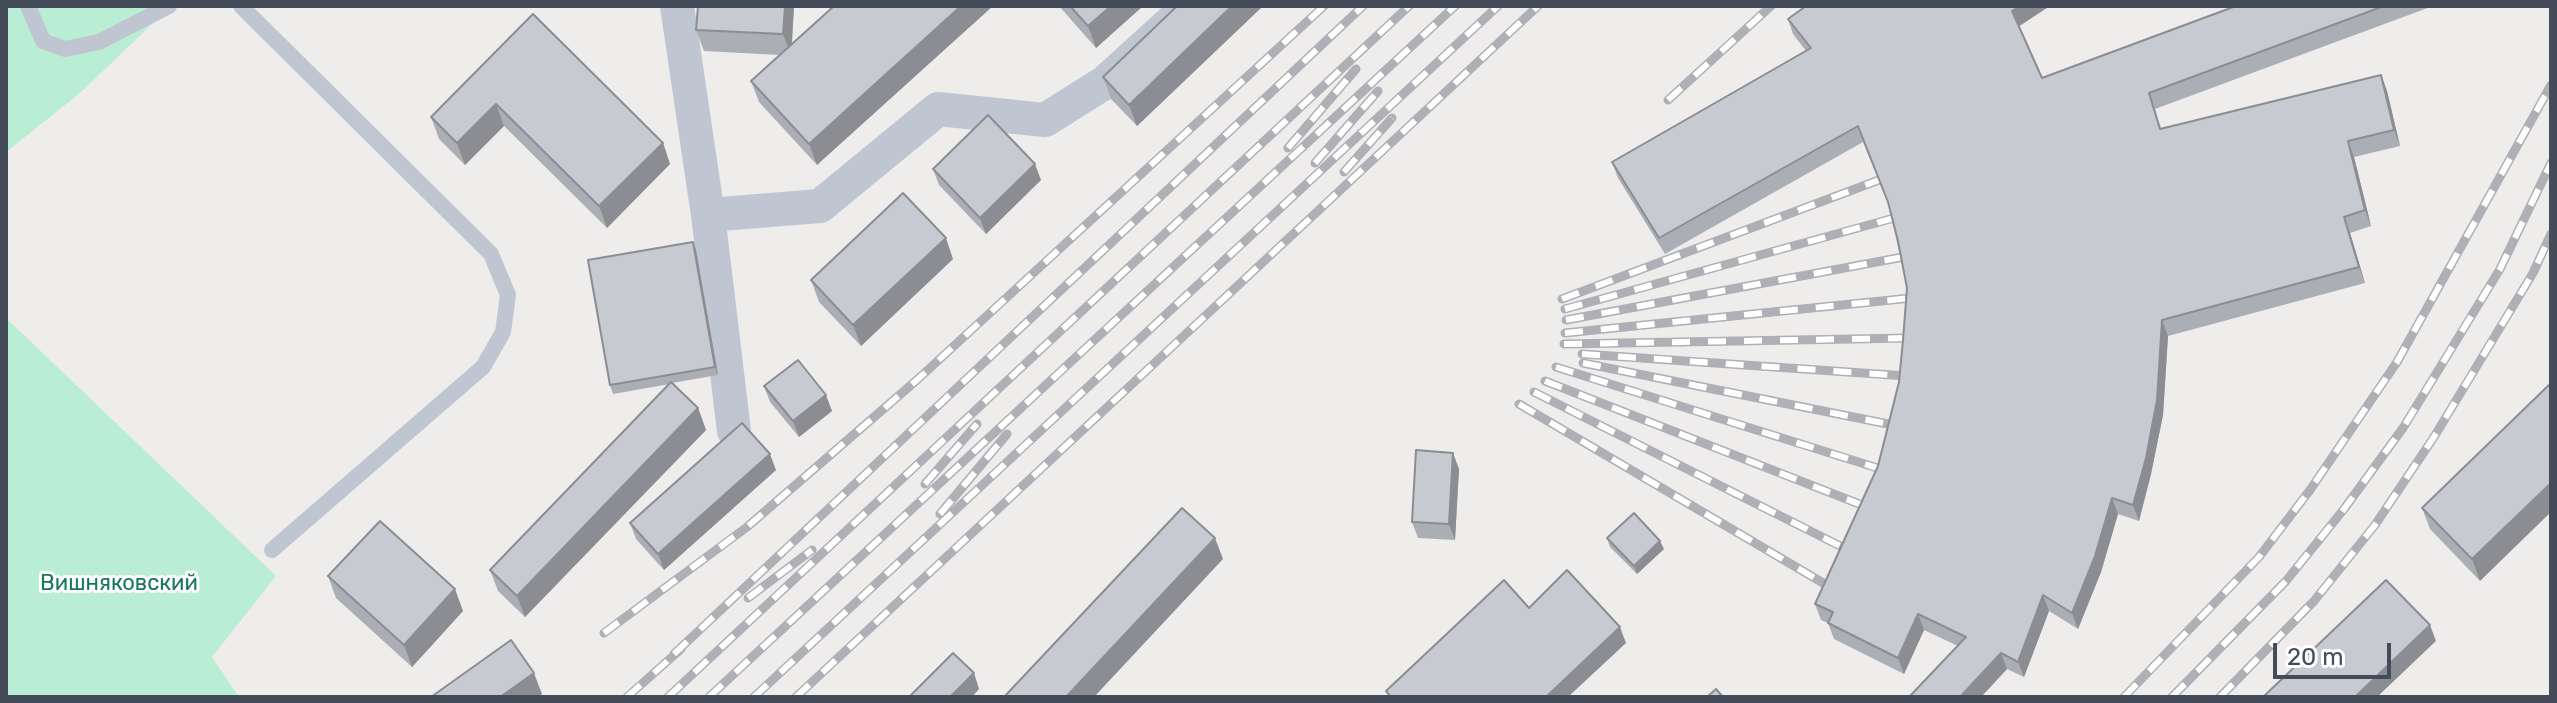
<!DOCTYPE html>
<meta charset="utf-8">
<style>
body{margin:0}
#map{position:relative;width:2557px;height:703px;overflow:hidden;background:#efecec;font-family:Rubik,sans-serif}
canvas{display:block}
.frame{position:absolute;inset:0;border:8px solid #444c59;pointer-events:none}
.scale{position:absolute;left:2273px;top:643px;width:118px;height:36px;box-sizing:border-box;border:4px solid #444c59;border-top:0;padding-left:10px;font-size:24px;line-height:28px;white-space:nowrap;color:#444c59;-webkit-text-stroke:6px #fff;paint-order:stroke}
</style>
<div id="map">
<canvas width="2557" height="703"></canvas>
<div class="frame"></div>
<div class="scale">20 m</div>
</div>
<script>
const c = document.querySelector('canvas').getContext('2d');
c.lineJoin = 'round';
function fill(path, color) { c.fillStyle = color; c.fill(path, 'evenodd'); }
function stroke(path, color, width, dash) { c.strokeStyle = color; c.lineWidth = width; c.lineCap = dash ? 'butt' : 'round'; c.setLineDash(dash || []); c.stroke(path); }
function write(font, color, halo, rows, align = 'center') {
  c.font = font + ' Rubik,sans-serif'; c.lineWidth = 6; c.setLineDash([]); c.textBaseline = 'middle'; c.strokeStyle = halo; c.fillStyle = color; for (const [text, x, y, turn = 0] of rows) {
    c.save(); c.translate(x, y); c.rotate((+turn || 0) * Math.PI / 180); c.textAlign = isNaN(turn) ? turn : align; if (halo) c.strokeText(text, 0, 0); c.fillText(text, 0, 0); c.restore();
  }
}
fill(new Path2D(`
 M6,6h165l-91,87 -74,59z
 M6,318l270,258 -64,81 27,40h-233z`), '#b9eed4');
stroke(new Path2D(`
 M28,6l15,35 22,8 34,-7 70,-36
 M241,6l250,248 17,41 -5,37 -20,35 -211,183`), '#bfc6d2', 16);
stroke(new Path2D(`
 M677,6l31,209 26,216
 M708,215l112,-9 118,-97 107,11 59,-37 85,-77`), '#bfc6d2', 34);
const rail = new Path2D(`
 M1668,100l103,-94
 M1288,148l68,-79
 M1315,163l63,-72
 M1344,172l48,-54
 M1562,299l317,-119
 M1565,309l329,-91
 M1566,320l337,-63
 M1565,333l346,-35
 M1564,344l346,-6
 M1582,354l325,22
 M1583,363l315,63
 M1556,367l331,104
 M1545,381l327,128
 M1534,392l318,160
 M1519,404l316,186
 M925,484l52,-60
 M940,514l67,-80
 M748,598l64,-48
 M604,633l143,-106 171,-148 406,-373
 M674,654l689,-648
 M627,697l54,-48
 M668,697l741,-691
 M709,697l746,-691
 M754,697l744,-691
 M796,697l742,-691
 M2124,697l135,-140 51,-67 87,-128 154,-277
 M2172,697l114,-116 58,-72 59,-81 97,-159 51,-106
 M2220,697l94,-96 61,-76 59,-88 99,-164 18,-39`);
stroke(rail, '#aeb0b6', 9);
stroke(rail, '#fff', 6, [18]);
fill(new Path2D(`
 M698,6h96l-2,38 25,121 -58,-63 -8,-21 29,-26 -76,-4 -8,-21z
 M1059,6h84l-47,42z
 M1177,6h86l-126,120 -26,-27 -8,-22z
 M2236,6h197l-278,103 6,20 220,-54 6,16 13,55 -46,11 17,69 -21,7 15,50 -197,53 -5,79 -12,59 -12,47 -21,-7 -17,58 -23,57 -29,-18 -25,66 -17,-8 -26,28h-71l48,-51 -34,-16 -20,44 -70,-35 -6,-16 -7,-3 -6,-16 63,-138 21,-84 8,-94 -18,-82 -26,-64 -198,112 -47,-76 -6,-16 194,-111 -13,-17 -5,-15 231,7 23,52z
 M533,14l130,129 7,21 -63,64 -103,-102 -39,39 -26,-26 -8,-22z
 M933,169l108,11 -55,54 -47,-49z
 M693,242l3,8 22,125 -46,8 26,25 8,22 -181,187 -27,-26 -8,-21 180,-186 -57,10 -3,-9z
 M953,259l-92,87 -42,-44 -8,-22z
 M2551,383l-71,198 -50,-52 -8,-21z
 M764,386l68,25 -33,26 -29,-35z
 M1459,469l-4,71 -37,-2 -6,-16z
 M776,470l-112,100 -28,-31 -6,-16z
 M1607,538l57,11 -27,25 -27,-27z
 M328,576l135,35 -51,56 -76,-69z`), '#acaeb5');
fill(new Path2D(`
 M785,6h9l-3,49 -8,-21z
 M961,6h32l-176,159 -8,-21z
 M1111,6h32l-47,42 -8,-22z
 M1232,6h31l-126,120 -8,-21z
 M2020,6h30l-32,21 -6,-16z
 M2381,75l6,16 13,55 -6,-16z
 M496,104l8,22 -39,39 -8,-22z
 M2348,141l6,16 17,69 -6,-16z
 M663,143l7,21 -63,64 -8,-22z
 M1035,164l6,16 -55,54 -6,-16z
 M2344,217l6,16 15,50 -6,-16z
 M946,238l7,21 -92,87 -8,-21z
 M693,242l3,8 22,125 -3,-8z
 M2162,320l6,16 -5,79 -12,59 -12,47 -6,-16z
 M826,395l6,16 -33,26 -6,-16z
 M698,408l8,22 -181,187 -8,-21z
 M1453,453l6,16 -4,71 -6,-16z
 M770,454l6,16 -112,100 -6,-16z
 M2551,483v29l-71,69 -8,-22z
 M2112,498l6,16 -17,58 -23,57 -6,-16z
 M1215,538l8,21 -129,138h-28z
 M1660,541l4,8 -27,25 -3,-8z
 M455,589l8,22 -51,56 -8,-22z
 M2043,595l6,16 -25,66 -6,-15z
 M1918,614l6,16 -20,44 -6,-16z
 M2430,625l6,16 -59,56h-22z
 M1620,627l6,16 -58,54h-22z
 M2001,653l6,16 -26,28h-21z
 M534,673l8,21 -4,3h-38z
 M974,673l5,16 -7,8h-22z`), '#8c8d93');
const building = new Path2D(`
 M698,6h87l-2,28 -87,-4z
 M834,6h127l-152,138 -58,-63z
 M1070,6h41l-23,20z
 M1177,6h55l-103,99 -26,-28z
 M1806,6h214l-8,5 30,67 194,-72h148l-235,87 11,36 221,-54 13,55 -46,11 17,69 -21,7 15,50 -197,53 -5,80 -11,58 -13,47 -21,-7 -17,58 -23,57 -29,-18 -25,67 -17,-9 -41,44h-49l-1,-1 56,-59 -48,-23 -20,44 -70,-35 5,-11 -18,-8 63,-138 21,-84 4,-42 4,-52 -9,-47 -10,-39 -30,-76 -199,112 -47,-76 199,-114 -23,-29z
 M533,14l130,129 -64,63 -103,-102 -39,39 -26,-26z
 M988,115l47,49 -55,54 -47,-49z
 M903,193l43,45 -93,87 -42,-45z
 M693,242l22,125 -105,18 -22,-125z
 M798,360l28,35 -33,26 -29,-35z
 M671,382l27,26 -181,188 -27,-26z
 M2551,383v100l-79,76 -50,-51z
 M742,423l28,31 -112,100 -28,-31z
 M1416,450l37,3 -4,71 -37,-2z
 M1182,508l33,30 -149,159h-62z
 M1634,513l26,28 -26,25 -27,-28z
 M380,521l75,68 -51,56 -76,-69z
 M1567,570l53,57 -74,70h-155l-5,-6 118,-111 25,28z
 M2386,580l44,45 -75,72h-92z
 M511,640l23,33 -34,24h-69z
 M953,653l21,20 -24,24h-41z
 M1716,689l7,8h-16z`);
fill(building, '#c8cad2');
stroke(building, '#8c8d93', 2);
write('22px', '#167955', '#fff', [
 ["Вишняковский",119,584]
]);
</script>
